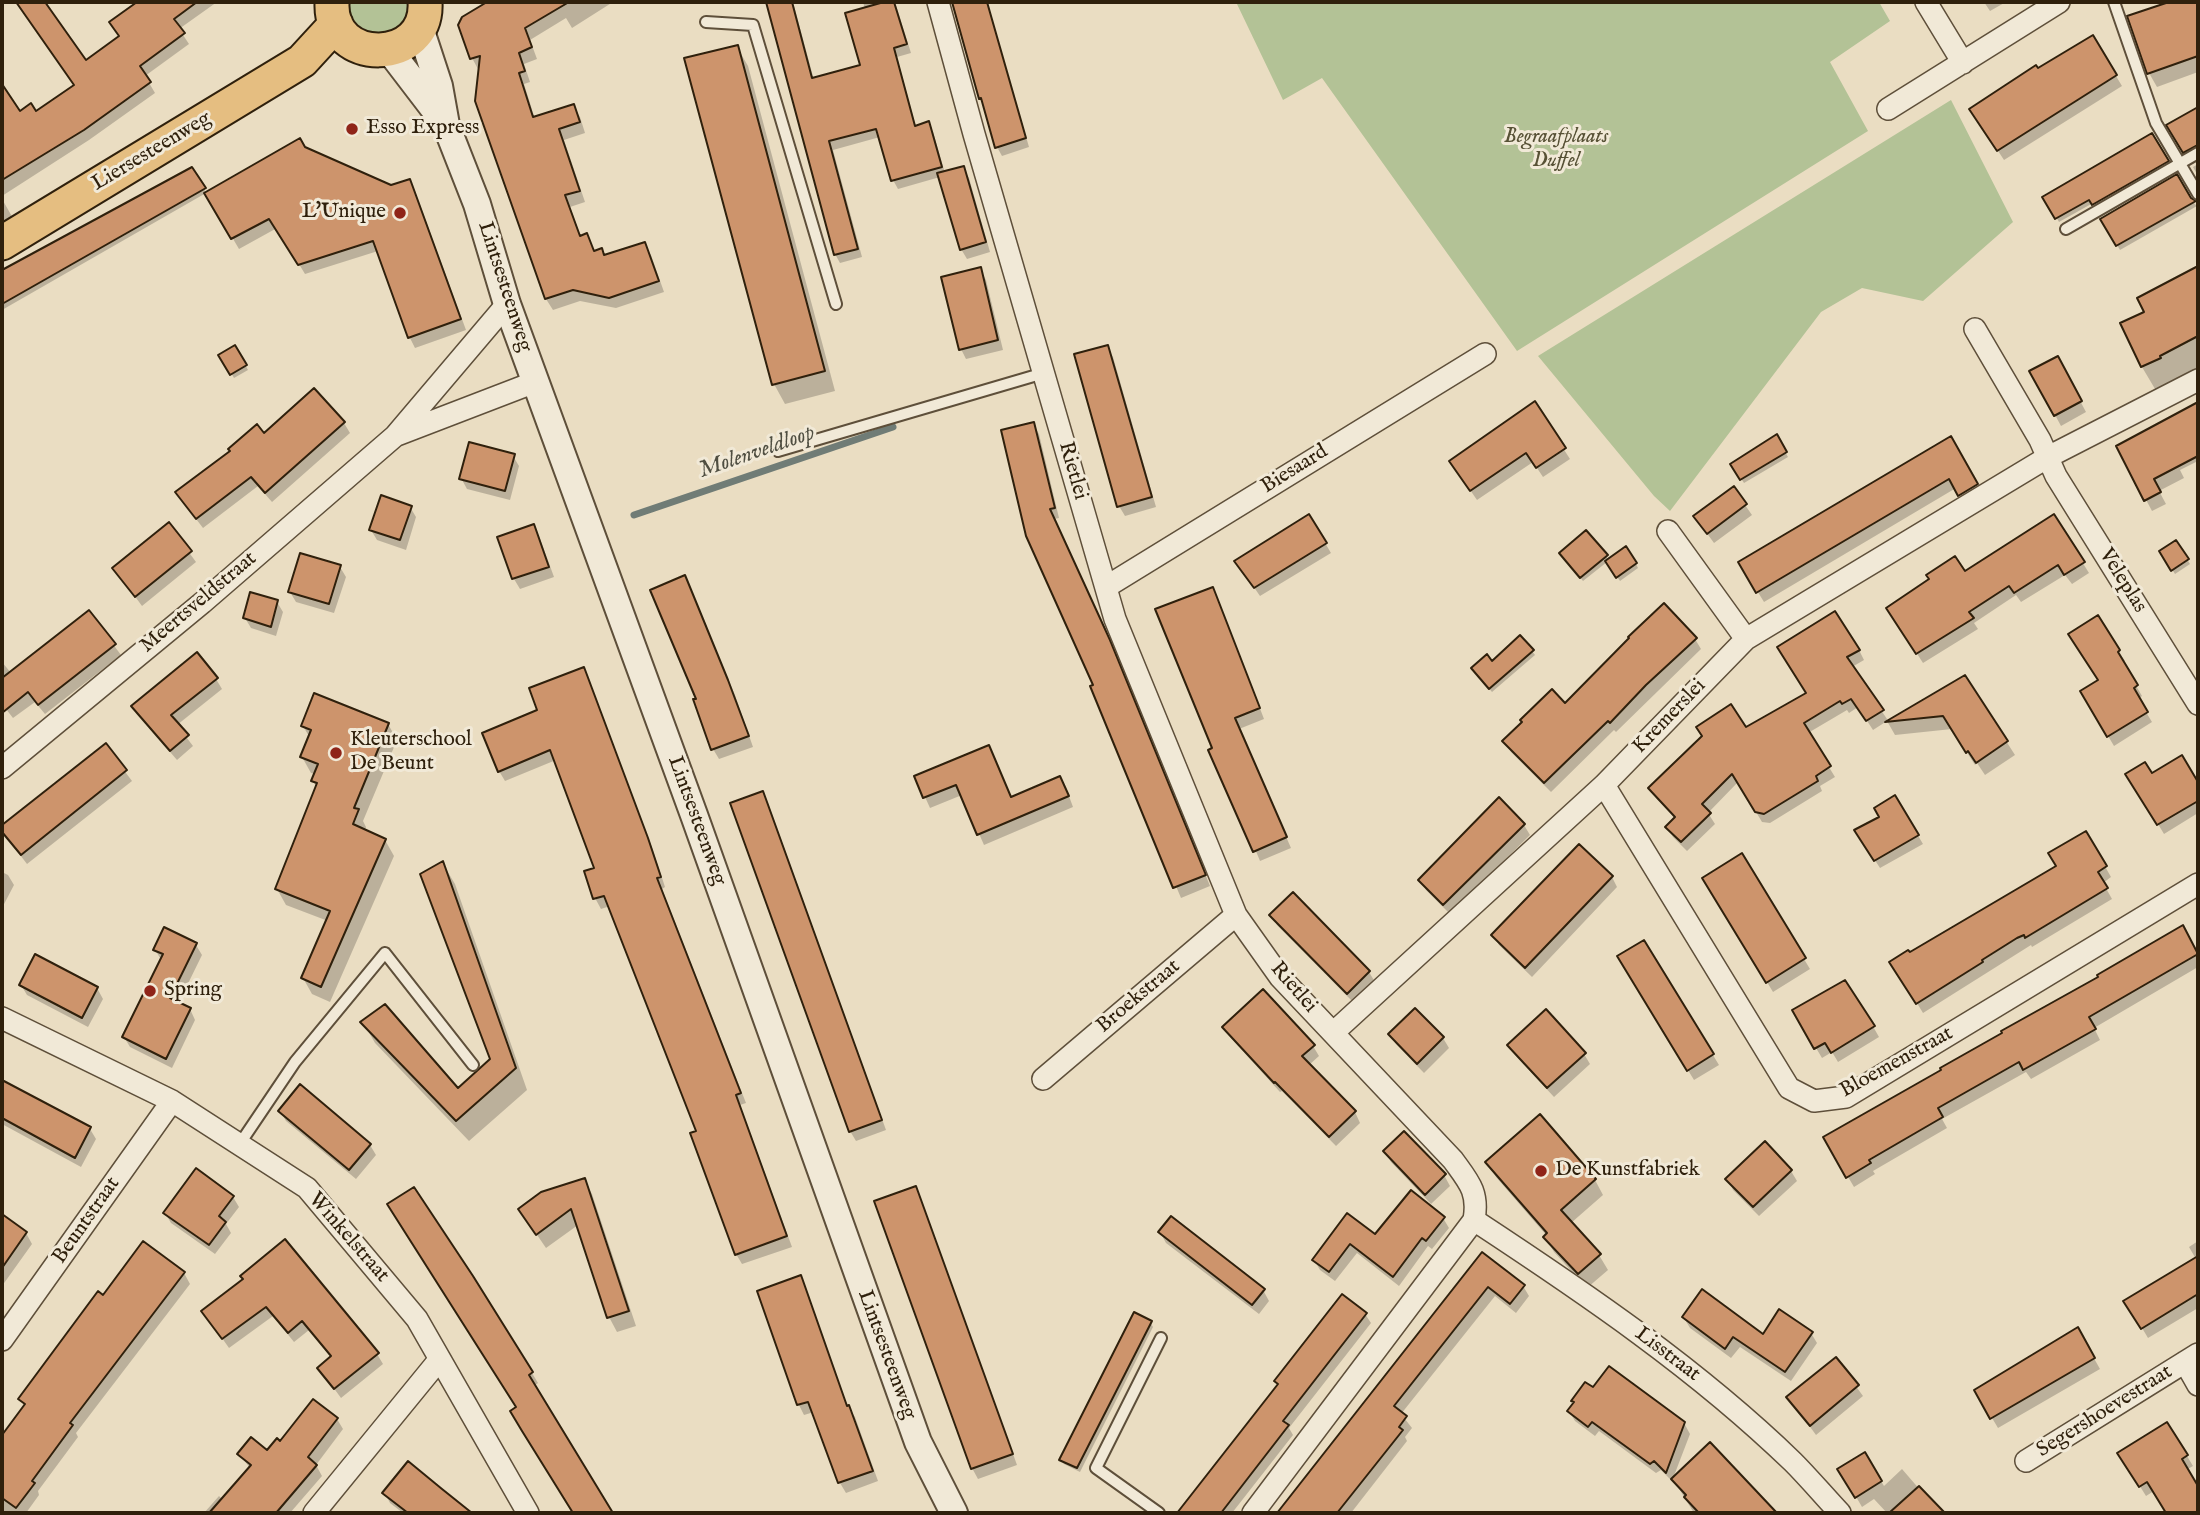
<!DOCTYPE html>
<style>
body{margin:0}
#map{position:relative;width:2200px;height:1515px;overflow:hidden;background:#eaddc2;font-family:"IM FELL English",serif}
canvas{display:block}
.frame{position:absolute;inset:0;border:4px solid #2f200c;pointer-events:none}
</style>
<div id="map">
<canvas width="2200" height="1515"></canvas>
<div class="frame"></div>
</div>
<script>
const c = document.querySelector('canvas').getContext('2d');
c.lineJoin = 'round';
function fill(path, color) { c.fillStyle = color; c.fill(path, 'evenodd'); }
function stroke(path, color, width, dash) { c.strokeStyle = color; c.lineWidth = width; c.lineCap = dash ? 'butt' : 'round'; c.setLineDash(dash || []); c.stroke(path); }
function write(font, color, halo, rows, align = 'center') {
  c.font = font + ' "IM FELL English",serif'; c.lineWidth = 6; c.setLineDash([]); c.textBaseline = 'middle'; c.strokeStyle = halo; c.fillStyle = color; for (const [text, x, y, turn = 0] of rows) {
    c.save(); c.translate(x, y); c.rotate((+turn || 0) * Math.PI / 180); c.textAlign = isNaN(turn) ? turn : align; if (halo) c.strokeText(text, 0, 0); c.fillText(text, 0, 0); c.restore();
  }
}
fill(new Path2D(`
 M348,2h68l-7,22 -29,13c-18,-7 -31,-13 -32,-35z
 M1236,2h643l11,19 -60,41 38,69 -351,220 -195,-273 -39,22z
 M1951,100l62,122 -90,79 -61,-13 -41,24 -151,199 -16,-15 -116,-140z`), '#b3c296');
fill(new Path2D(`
 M16,2h27l42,60 35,-25 -9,-14 29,-21h77l-38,27 10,15 -44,32 10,17 -66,47 -87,56v-71l2,-1 -2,-4v-33l17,26 17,1 39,-28z
 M491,2h122l-41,26 -6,-10 -36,22 7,19 -13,5 6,18 -6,2 11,35 38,-13 7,11 5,16 -21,7 21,62 -15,5 11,30 6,-2 8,17 10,5 39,-13 7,11 13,37 -48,16 -36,-7 -27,9 -7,-11 -69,-199 3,-32 -2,1 -6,-11 -9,-39z
 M767,2h26l21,78 48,-13 3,-58 -2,-7h32l16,51 -14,4 19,70 12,-3 5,8 12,41 18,-5 6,10 21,74 -23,7 -6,-10 -21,-72 -42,12 -5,-9 -13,-43 -47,13 29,107 -22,6 -5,-9z
 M954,2h33l42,145 -27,9 -5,-9 -13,-42 -4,-7z
 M1984,2h22l-16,9z
 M2175,2h23v70l-41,15 -8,-14 -19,-55z
 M2093,38l29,48 -118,74 -27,-41 61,-48z
 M737,47l11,19 87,325 -50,13 -11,-20z
 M2198,109v41l-11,6 -18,-30z
 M2151,135l19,31 -74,42 -3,-5 -34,19 -14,-25z
 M303,148l88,39 18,-6 6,10 51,139 -51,18 -5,-10 -32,-87 -73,23 -28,-46 -38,21 -33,-56 -204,117v-38l190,-102 15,24z
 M2198,164v12l-5,-9z
 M2,199l12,21 -12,8z
 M2190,199l7,7 -77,44 -18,-31z
 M2198,268v105l-40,21 -16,-27 -19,-43 24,-11 -8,-14z
 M980,269l6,11 17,70 -37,9 -5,-10z
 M235,347l13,23 -14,8 -13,-23z
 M1107,347l6,10 43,150 -31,9 -6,-10z
 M2057,358l29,54 -25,14 -29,-54z
 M314,390l30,33 6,10 -78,69 -14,-16 -55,42 -20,-26 81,-66z
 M1534,403l36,56 -27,18 -10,-15 -56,38 -20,-29z
 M2198,404v57l-18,9 4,8 -25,13 7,13 -14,7 -34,-64z
 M1033,424l6,10 20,84 -5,1 61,134 95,233 -29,12 -89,-211 4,-1 -69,-150z
 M1776,436l12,21 -44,26 -12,-18z
 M1951,438l32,56 -17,11 -10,-17 -192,114 -24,-39z
 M513,456l6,10 -9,34 -43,-11 -6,-11z
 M1733,488l19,27 -38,28 -19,-26z
 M410,507l6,10 -10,33 -29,-10 -6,-10z
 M1309,516l22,37 -71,43 -18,-26z
 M2054,517l35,56 -17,11 -7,-9 -44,27 -5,-7 -42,28 4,6 -55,34 -29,-45z
 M169,525l27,37 -54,44 -28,-38z
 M534,526l5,10 15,41 -34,12 -6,-10 -15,-41z
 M2176,542l14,22 -15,10 -14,-22z
 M1606,556l3,5 27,3 2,4 -18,13 -13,-19 -24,19 -19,-23z
 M340,567l6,10 -12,36 -38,-11 -6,-10z
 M690,588l45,107 18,52 -34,12 -6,-10z
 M1212,589l6,10 46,120 -25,10 52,119 -31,13 -46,-112z
 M277,602l6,10 -7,24 -25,-8 -6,-10z
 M89,612l32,43 -76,59 -10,-12 -22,16 -11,-14v-42l9,11z
 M2097,618l28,43 -3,1 20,34 -4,3 14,23 -38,24 -32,-54 18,-11z
 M1695,639l6,10 -85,83 -2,-2 -63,62 -40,-40 -6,-10 61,-37z
 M1779,648l80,2 5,10 -12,7 37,55 76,-45 50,78 -30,20 -8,-12 -2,2 -23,-36 -57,6 -8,-14 -14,9 -15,-23 -9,6 -2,-3 -39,23 27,44 -15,9 2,5 -52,32 -8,-1 -24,-40 -30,31 7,11 -28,27 -14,-14 -6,-10 9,-8 -20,-21 -5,-10 94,-59 63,-35z
 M1532,651l3,4 -43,37 -16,-19 16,-10z
 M584,670l5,10 64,170 12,37 -3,2 84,214 -6,2 52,142 -50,17 -6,-10 -38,-122 -88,-226 -9,3 -6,-11 1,-29 -40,-109 -51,21 -6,-10 41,-61z
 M216,679l6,10 -45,36 16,21 -16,14 -38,-44 -6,-10z
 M388,724l9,16 -34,81 3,6 -1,4 20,9 9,16 -64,146 -18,-8 -9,-16 25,-57 -42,-16 -9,-16 40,-101 -4,-7 2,-7 -4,-1 -9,-16 8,-19 -7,-12z
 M105,745l27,36 -105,83 -20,-26 -5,-10z
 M988,747l23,52 55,-11 7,19 -89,38 -22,-50 -32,13 -14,-31z
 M2181,757l17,28v28l-34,21 -36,-60 23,2z
 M762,793l6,10 118,327 -30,11 -6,-10z
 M1895,797l28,47 -43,24 -19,-29 20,-21z
 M1524,825l6,10 -80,79 -24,-24 -6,-10z
 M2086,833l25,44 -8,6 9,16 -80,48 -1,-2 -108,68 -31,-51 17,-7 149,-89z
 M1741,855l69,114 -37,23 -69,-114z
 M443,864l12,20 72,206 -58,51 -94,-98 -12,-21 95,68 34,-31z
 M2,872l6,3 6,10 -12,23z
 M1612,877l5,10 -85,90 -33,-32 -6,-10z
 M1272,915l97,57 6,10 -21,21 -77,-78z
 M2182,928l16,28v11l-104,61 6,12 -69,39 -5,-7 -84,47 5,9 -74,43 2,3 -21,13 -29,-49 276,-160z
 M1644,942l75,123 -25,15 -75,-123z
 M196,945l6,10 -24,49 12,5 5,11 -23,48 -42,-21 -6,-10 38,-76 -7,-11z
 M21,985l76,3 6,11 -15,28 -61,-32z
 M1858,1000l21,37 -41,25 -6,-10 -10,6 -28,-47z
 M1224,1027l89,19 6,10 -10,9 46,47 5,11 -24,23 -54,-55 -2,1 -50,-55z
 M1390,1034l53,4 6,10 -25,25 -28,-29z
 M1509,1045l75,9 6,10 -36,33 -39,-42z
 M2,1082l88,47 6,10 -15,28 -79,-43z
 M280,1111l90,34 6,10 -20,24 -70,-58z
 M1540,1117l55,63 8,15 -32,28 28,32 9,15 -21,18 -33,-36 -9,-15 2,-1 -51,-59 -9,-15z
 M1385,1151l59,24 6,11 -19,18 -40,-42z
 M1791,1171l6,10 -38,35 -26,-26 -5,-11z
 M584,1180l8,14 44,132 -19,6 -8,-15 -31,-92 -32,23 -26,-38z
 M915,1188l6,11 96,266 -39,14 -6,-11z
 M233,1197l6,10 -13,17 5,9 -16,21 -44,-31 -6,-10z
 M2,1216l24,17 6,11 -30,42z
 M1347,1216l29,20 67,-18 6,10 -17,21 -4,-3 -29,40 -42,-33 -22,28 -15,-11 -6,-10z
 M1160,1232l103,58 6,11 -10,13 -93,-71z
 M2198,1241v67l-50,30 -22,-37 70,-42 -7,-12z
 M143,1243l41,30 6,11 -114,149 2,4 -40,54 1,4 -13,18 -12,-2 -1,2h-11v-75l23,-31 -5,-8 84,-102z
 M1482,1254l41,32 6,10 -13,17 -21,-17 -94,118 11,14 -7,9 2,4 -56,72h-71z
 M472,1277l60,96 6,10 -4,3 78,127h-36l-57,-91 -1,-14z
 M800,1277l6,11 42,120 7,9 23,64 -32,12 -6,-10 -26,-71 -10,3 -5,-10 -40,-113z
 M245,1280l132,74 6,10 -42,34 -22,-30 13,-10 -23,-28 -15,12 -21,-26 -44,32 -26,-37z
 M1365,1314l6,9 -82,105 4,7 -61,78h-52l99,-127 -3,-5z
 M1684,1318l79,18 48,-3 6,10 -26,38 -51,-34 -9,11 -41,-30z
 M1150,1322l3,5 -73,145 -16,-8 -3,-4z
 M2078,1330l22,39 -102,59 -22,-37z
 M1836,1359l27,37 -47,39 -27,-37z
 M1569,1411l115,12 6,11 -18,47 -11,-11 -5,3 -57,-42 -4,5 -20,-15z
 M337,1419l6,10 -27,36 6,11 -32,37h-86l15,-17 4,4 27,-32 -11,-14 28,-1 14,-9z
 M1710,1444l65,69h-81l-21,-34z
 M1864,1454l20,32 18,-17 38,44h-53l-13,-14 -12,8 -22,-38z
 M2187,1456l6,10 -7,4 12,20v23h-30l-14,-22 -8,5 -20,-32z
 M408,1464l61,49h-66l-13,-10 -5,-10z`), '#0003');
stroke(new Path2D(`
 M634,515l259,-88`), '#707c76', 7);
const building = new Path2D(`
 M16,2h29l41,58 33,-24 -10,-14 28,-20h60l-23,17 11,14 -45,33 11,16 -67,48 -82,50v-96l18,27 11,-8 5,8 38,-26z
 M487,2h82l-44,26 7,19 -13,6 6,18 -6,2 14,44 41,-13 6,18 -21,7 21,62 -15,4 15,41 7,-3 7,18 8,-3 2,7 41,-13 14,39 -50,17 -36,-8 -28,9 -70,-198 5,-45 -10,3 -12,-34 4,-8z
 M766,2h26l20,76 48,-13 -15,-52 39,-11h10l13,42 -13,4 21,78 14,-5 13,46 -51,14 -15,-52 -47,12 29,108 -24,6z
 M952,2h35l39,136 -31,10 -14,-50 -2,1z
 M2169,2h29v54l-51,18 -20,-58z
 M2093,35l24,40 -120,76 -28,-42 67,-44 2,3z
 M738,45l87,326 -53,14 -88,-327z
 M2198,107v38l-15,8 -17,-28z
 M2152,133l17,28 -77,44 -3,-5 -34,19 -13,-22z
 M300,138l5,9 86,38 19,-6 51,140 -53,19 -35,-97 -75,24 -29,-46 -38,20 -27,-46z
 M964,166l22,76 -26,8 -23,-77z
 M192,167l14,21 -204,116v-34z
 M2177,174l14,24 5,3 -80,45 -16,-27z
 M2198,266v70l-38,20 1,2 -20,9 -21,-44 24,-11 -7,-14z
 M981,267l17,73 -39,10 -18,-73z
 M235,345l12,20 -17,10 -12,-20z
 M1108,345l44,152 -35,10 -43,-153z
 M2058,356l24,45 -28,15 -25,-45z
 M314,388l31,34 -80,71 -14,-16 -55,42 -21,-27 55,-41 -2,-2 29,-25 7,9z
 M1535,401l31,47 -30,20 -10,-15 -56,38 -21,-30z
 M2198,402v54l-44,23 7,13 -17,9 -28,-55z
 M1034,422l21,86 -5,1 60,131 96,235 -33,13 -83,-202 3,-1 -67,-149 -25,-106z
 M1777,434l10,18 -47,28 -10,-16z
 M1951,436l27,48 -20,12 -9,-17 -193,114 -18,-31z
 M469,442l46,12 -10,37 -46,-12z
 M1734,486l13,18 -40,30 -14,-18z
 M381,495l31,11 -12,34 -31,-10z
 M1309,514l18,29 -73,45 -20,-27z
 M2054,514l31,48 -21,13 -6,-10 -44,28 -5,-7 -40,26 5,6 -58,36 -30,-46 43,-29 -3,-4 29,-19 10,15z
 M169,522l23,29 -57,46 -23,-29z
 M534,524l15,43 -37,12 -15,-42z
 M1586,530l22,25 -28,23 -21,-25z
 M2176,540l13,19 -18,12 -12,-20z
 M1626,546l11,17 -21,15 -11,-17z
 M300,553l41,12 -12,39 -41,-12z
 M685,575l43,105 21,56 -38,14 -18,-51h3l-46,-109z
 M1213,587l47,121 -25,10 52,119 -34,15 -45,-102 4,-2 -57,-139z
 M250,592l28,8 -7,27 -28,-9z
 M1664,603l33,35 -51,47 -36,38 -2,-2 -64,62 -42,-42 20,-19 -2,-2 32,-31 13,14 64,-65 -1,-1z
 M89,610l27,34 -78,61 -10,-13 -26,21v-35z
 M1835,611l25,39 -13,7 37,53 -18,11 -15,-22 -9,5 -2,-3 -36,22 27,43 -15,10 2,5 -54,33 -9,-2 -23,-38 -30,30 9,9 -30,29 -16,-15 10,-10 -27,-29 54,-52 -6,-9 35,-23 15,23 60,-34 -29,-46z
 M2098,615l22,35 -2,2 20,33 -4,3 14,24 -41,25 -27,-46 18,-11 -30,-46z
 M1520,635l14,15 -45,39 -18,-21 16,-14 5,7z
 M197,652l21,26 -47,37 18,20 -19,16 -39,-45z
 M584,667l64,171 13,39 -4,1 84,215 -5,2 51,141 -52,19 -45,-122 6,-2 -92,-235 -11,3 -9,-28 10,-3 -44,-118 -52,22 -16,-39 55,-23 -8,-22z
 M1965,675l43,66 -32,22 -8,-12 -2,2 -23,-37 -58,6z
 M314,693l75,30 -35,85 5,1 -6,15 33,15 -65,148 -20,-9 29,-67 -55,-22 42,-106 -6,-2 7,-17 -18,-7 11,-27 -10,-4z
 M106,743l21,27 -106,85 -19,-23v-7z
 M989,745l22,52 49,-21 9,20 -92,39 -21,-50 -33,13 -9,-22z
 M2182,755l16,27v19l-41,24 -32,-51 20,-12 7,11z
 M763,791l119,329 -33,12 -119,-329z
 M1895,795l24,40 -45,26 -20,-31 25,-13 -5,-9z
 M1499,797l26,27 -82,81 -25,-25z
 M2086,831l21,35 -9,6 10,16 -83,50 -1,-3 -7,3 -35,22 1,2 -67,42 -27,-42 19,-12 2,2 146,-86 -8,-13z
 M1579,844l34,32 -88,92 -34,-33z
 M1742,853l64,105 -40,25 -64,-105z
 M443,861l73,207 -60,53 -96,-99 25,-18 73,84 32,-29 -70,-185z
 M1293,892l77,79 -23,23 -78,-79z
 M2183,925l15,29 -109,63 7,12 -73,41 -4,-8 -81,46 5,9 -74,43 2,3 -25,15 -23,-41 118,-67 -1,-2 62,-35 -1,-2 97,-54 -1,-2z
 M164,927l33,16 -27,55 21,10 -25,51 -44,-22 41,-83 -10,-4z
 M1644,940l70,114 -27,17 -70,-115z
 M35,954l63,33 -16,31 -63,-33z
 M1845,980l30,46 -44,27 -6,-10 -11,6 -22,-39z
 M1263,989l52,56 -13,11 54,55 -27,26 -54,-55 -1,1 -52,-56z
 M1415,1008l29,29 -27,27 -29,-30z
 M1546,1009l40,44 -39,35 -40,-43z
 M2,1080l89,47 -16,31 -73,-40z
 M300,1084l71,60 -22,26 -71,-59z
 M1540,1114l56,65 -35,31 40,44 -23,20 -35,-37 4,-4 -62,-71z
 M1404,1131l42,43 -21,21 -42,-44z
 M1765,1141l27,29 -39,37 -28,-28z
 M196,1168l38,28 -15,20 7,6 -17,23 -46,-32z
 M585,1178l44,133 -22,7 -36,-109 -35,26 -18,-26 23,-17z
 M916,1186l97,268 -42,15 -97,-268z
 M414,1187l59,89 60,96 -4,3 84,138h-40l-51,-82 -12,-20 6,-4 -129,-203z
 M1411,1190l34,27 -19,24 -4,-3 -29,39 -43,-33 -21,28 -17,-12 35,-47 28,21z
 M2,1214l25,18 -25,36z
 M1171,1216l94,73 -13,16 -94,-73z
 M285,1239l94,114 -45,36 -17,-21 14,-12 -29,-35 -14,12 -22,-26 -44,32 -21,-28 42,-32 -3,-3z
 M143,1241l42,31 -115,151 3,2 -41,56 3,2 -19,25 -14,-10v-63l23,-31 -7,-5 80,-108 5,4z
 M1482,1252l43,33 -15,19 -22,-17 -94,119 13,10 -8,11 4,3 -66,83h-60z
 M2198,1256v38l-57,35 -18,-28z
 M801,1275l46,131 2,-1 24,66 -35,12 -30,-81 -11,3 -40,-114z
 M1702,1289l61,45 16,-25 34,23 -28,40 -52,-35 -8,12 -43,-32z
 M1342,1294l25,19 -84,108 6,4 -68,88h-44l101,-129 -4,-3z
 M1134,1312l18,9 -75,147 -18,-8z
 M2078,1327l17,31 -105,61 -16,-29z
 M1836,1357l23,28 -49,41 -24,-29z
 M1609,1366l76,56 -19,51 -12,-12 -4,3 -58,-42 -4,5 -21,-16 7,-9 -3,-1 14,-19 8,5z
 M313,1399l25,19 -30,39 9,8 -41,48h-67l42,-48 -14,-11 14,-17 16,13 10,-12 3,3z
 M2167,1422l21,33 -6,4 16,27v27h-32l-19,-31 -8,5 -22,-34z
 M1710,1442l34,36 33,35h-78l-15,-16 2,-2 -15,-16z
 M1865,1452l17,29 -27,17 -18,-29z
 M408,1461l34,28 30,24h-64l-26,-20z
 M1919,1486l26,27h-56z`);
fill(building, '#cd946c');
stroke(building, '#2f200c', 2);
const service = new Path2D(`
 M2114,2l42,121 42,71
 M706,22l47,3 83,279
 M2066,229l132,-76
 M778,451l266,-78
 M239,1145l56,-83 90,-109 88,112
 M1159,1513l-63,-45 65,-130`);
const minor = new Path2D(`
 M938,2l36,132 141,485 121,296 44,62 173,183c16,22 26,32 21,60l-221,293
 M1926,2l37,61
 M1888,109l171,-107
 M1975,329l65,111 16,36 142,228
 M397,435l138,-53
 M1668,531l78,108
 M1106,587l379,-233
 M2,768l200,-165 193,-167 112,-132
 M1604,785l185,303 25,13 32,-4 352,-213
 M2,1018l170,83 135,87 110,131 111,194
 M1334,1032l270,-247 142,-146 302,-182 150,-77
 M1043,1079l193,-164
 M1474,1220c111,73 223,149 319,242 16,16 31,34 47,51
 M2,1340l170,-239
 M2185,1362l13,23
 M2026,1461l172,-107
 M314,1513l125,-153`);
const tertiary = new Path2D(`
 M420,28l19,58 7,39 31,79 30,100 187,511 224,627 36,71
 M389,50l52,68`);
const primary = new Path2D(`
 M332,4c-2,62 97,61 93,-2
 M2,243l300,-182 34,-37`);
stroke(service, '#5e4f3a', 14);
stroke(minor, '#5e4f3a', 24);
stroke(tertiary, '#5e4f3a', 30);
stroke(primary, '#2f200c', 37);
stroke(service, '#f1e9d7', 10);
stroke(minor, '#f1e9d7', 21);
stroke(tertiary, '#f1e9d7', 26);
stroke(primary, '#e5be81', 33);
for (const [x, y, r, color] of [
 [352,129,7,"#8f2418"],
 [400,213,7,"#8f2418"],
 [336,753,7,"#8f2418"],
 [150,991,7,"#8f2418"],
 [1541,1171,7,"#8f2418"]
]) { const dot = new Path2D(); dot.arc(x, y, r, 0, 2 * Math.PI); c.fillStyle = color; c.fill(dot); stroke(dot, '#f1e9d7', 2.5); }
write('21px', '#2f200c', '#f1e9d7', [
 ["Esso Express",366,129],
 ["L'Unique",386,213,"right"],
 ["Kleuterschool",350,741],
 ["De Beunt",350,765],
 ["Spring",164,991],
 ["De Kunstfabriek",1555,1171]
], 'left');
write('italic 21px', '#575135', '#f1e9d7', [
 ["Begraafplaats",1556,138],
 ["Duffel",1556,162]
]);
write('21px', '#2f200c', '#f1e9d7', [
 ["Liersesteenweg",152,152,-31],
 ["Lintsesteenweg",504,287,72],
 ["Biesaard",1295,470,-32],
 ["Rietlei",1072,471,74],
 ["Veleplas",2122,581,58],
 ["Meertsveldstraat",199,603,-40],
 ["Kremerslei",1670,717,-46],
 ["Lintsesteenweg",696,821,70],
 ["Rietlei",1293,988,49],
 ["Broekstraat",1139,997,-40],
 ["Bloemenstraat",1897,1063,-29],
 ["Beuntstraat",87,1221,-55],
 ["Winkelstraat",348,1238,49],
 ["Lintsesteenweg",886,1355,70],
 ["Lisstraat",1667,1355,37],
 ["Segershoevestraat",2105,1412,-32]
]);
write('italic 23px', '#4f4e41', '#f1e9d7', [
 ["Molenveldloop",757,453,-19]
]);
</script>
